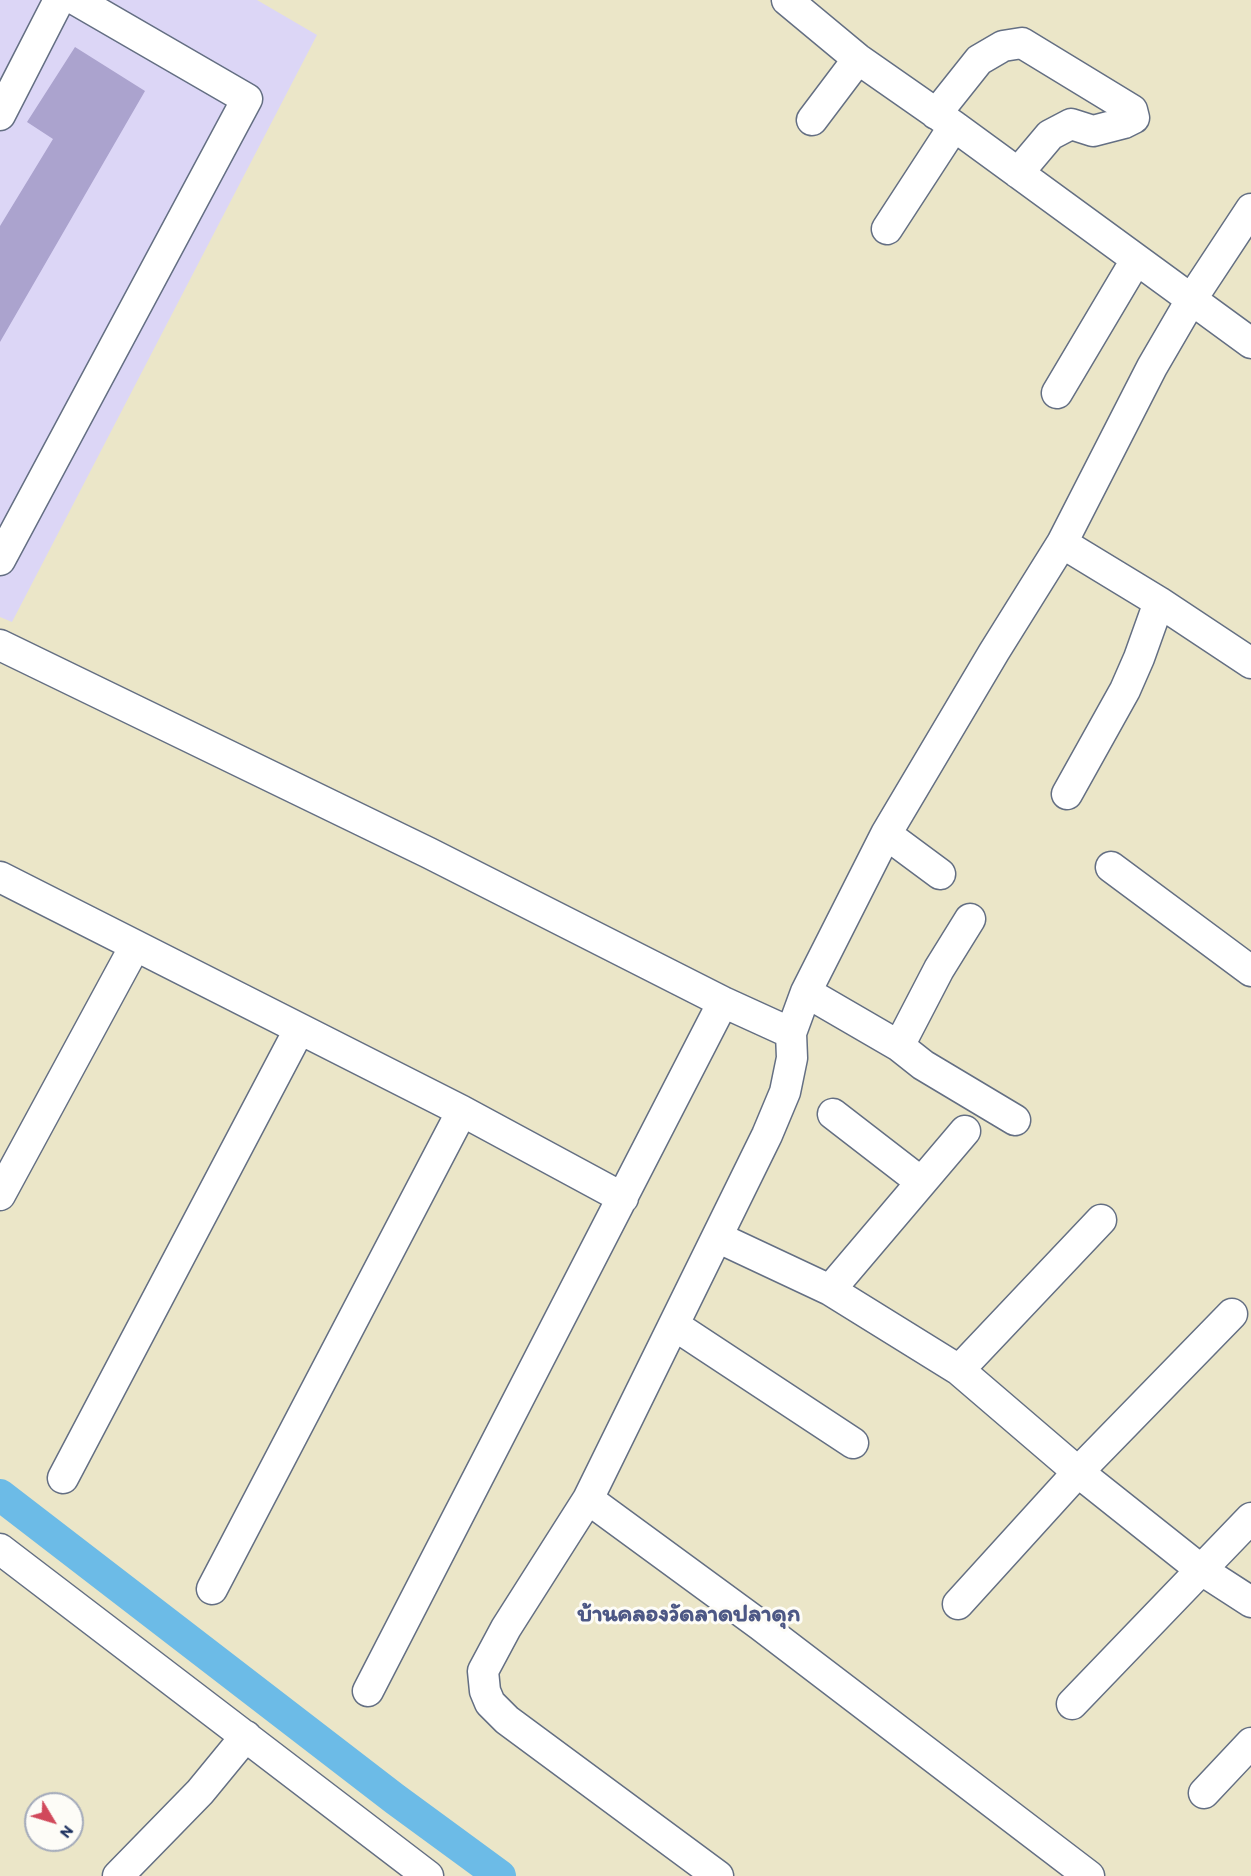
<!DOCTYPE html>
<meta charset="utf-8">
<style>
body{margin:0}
#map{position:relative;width:1251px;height:1876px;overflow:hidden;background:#ebe6c8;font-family:Itim,sans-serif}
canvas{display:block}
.north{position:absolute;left:24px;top:1792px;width:60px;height:60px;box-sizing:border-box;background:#fdfcf7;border:2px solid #a3aaba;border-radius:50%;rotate:128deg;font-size:16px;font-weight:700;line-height:24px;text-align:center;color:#1b2f5e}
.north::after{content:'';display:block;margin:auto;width:21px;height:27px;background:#d1495b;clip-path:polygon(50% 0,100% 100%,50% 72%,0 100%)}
</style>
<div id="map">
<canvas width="1251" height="1876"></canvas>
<div class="north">N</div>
</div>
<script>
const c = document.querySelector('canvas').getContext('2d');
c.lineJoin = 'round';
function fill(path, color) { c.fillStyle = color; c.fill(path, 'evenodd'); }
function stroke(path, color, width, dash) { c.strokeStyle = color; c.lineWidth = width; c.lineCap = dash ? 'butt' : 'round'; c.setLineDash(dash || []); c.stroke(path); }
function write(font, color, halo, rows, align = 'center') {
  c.font = font + ' Itim,"Playpen Sans Thai",sans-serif'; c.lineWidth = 6; c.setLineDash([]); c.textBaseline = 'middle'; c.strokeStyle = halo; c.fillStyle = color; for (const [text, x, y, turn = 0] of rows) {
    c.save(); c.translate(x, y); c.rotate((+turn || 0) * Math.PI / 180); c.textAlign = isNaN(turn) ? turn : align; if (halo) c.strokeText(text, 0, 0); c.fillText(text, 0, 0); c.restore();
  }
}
fill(new Path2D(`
 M0,0h257l60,35 -305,587 -12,-5z`), '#dcd6f6');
stroke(new Path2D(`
 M0,1495l395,304 105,77`), '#6cbbe7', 32);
fill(new Path2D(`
 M75,47l70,44 -145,251v-116l53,-87 -26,-17z`), '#aba3ce');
const minor = new Path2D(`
 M787,0l71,59 96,67 297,217
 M936,114l43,-54 24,-14 19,-3 110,67 2,8 -10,5 -31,8 -22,-7 -21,11 -32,38
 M0,115l59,-115
 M812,120l46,-61
 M887,229l67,-103
 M1057,393l79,-133
 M1062,543l97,59 -20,56 -14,32 -58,104
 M0,560l247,-461 -171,-99
 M1159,602l92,61
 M0,645l429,208 294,149 68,31
 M886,834l54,40
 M1111,867l140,104
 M0,877l462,234 161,87
 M806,992l93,54 40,-77 31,-50
 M899,1046l24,19 92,55
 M833,1114l88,68
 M0,1195l135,-249
 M717,1237l113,53 129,80 119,102 122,97 51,33
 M830,1290l135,-159
 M674,1325l179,118
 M959,1370l142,-150
 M63,1478l236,-448
 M588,1499l172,126 329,251
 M0,1549l428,327
 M212,1589l250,-478
 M958,1604l120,-132 154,-158
 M368,1691l355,-689
 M1072,1704l179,-186
 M1204,1793l47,-50
 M118,1876l82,-84 46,-56
 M718,1876l-211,-156 -17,-17 -5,-12 -2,-20 23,-43 82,-129 179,-364 18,-43 7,-34 -1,-25 15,-41 80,-158 108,-182 68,-109 90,-176 39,-67 60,-91`);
stroke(minor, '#646f83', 33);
stroke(minor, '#fff', 30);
write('bold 24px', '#4d5885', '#fdfcf7', [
 ["บ้านคลองวัดลาดปลาดุก",689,1615]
]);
</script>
